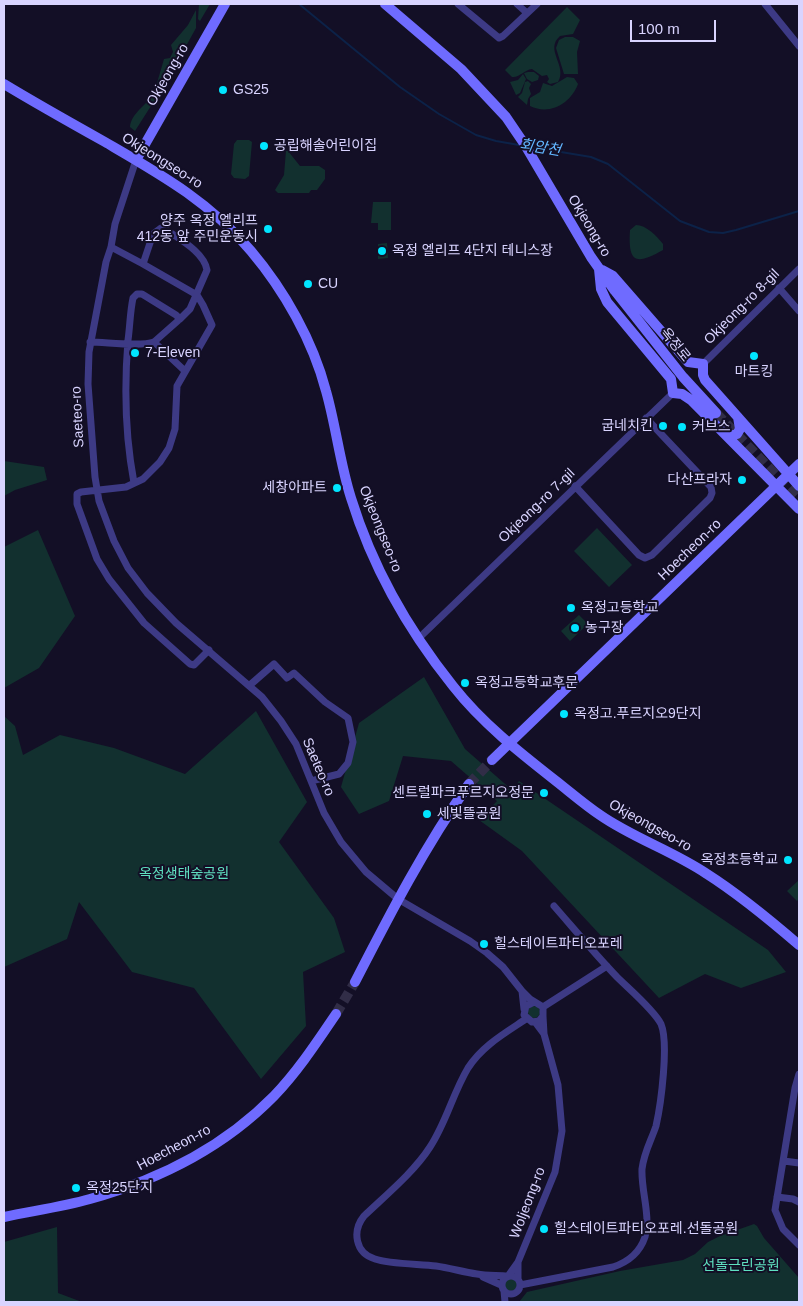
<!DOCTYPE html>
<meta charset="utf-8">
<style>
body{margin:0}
#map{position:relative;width:803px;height:1306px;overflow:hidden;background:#130f26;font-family:Helvetica,sans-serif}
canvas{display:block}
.frame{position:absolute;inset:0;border:5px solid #d9d4ff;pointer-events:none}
.scale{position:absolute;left:630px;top:20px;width:86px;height:22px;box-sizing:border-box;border:2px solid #d9d4ff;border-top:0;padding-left:6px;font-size:15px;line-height:18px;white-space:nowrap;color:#d9d4ff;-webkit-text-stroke:4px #130f26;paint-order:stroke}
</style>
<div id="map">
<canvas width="803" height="1306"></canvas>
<div class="frame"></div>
<div class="scale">100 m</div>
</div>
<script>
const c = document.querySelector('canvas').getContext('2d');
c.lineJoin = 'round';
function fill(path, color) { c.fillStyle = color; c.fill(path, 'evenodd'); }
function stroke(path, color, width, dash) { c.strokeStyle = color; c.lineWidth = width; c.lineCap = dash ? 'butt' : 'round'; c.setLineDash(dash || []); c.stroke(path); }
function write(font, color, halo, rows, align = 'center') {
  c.font = font + ' Helvetica,"Noto Sans KR",sans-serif'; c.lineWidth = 4; c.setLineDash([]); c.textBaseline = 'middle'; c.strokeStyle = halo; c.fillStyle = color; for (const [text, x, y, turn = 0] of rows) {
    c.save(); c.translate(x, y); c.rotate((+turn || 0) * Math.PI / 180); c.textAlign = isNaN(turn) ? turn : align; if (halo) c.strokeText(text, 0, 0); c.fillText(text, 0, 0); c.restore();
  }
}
fill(new Path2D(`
 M199,4h11l-10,17 -2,-2z
 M567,7l13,13 -7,14 -13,2c-16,14 8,30 -2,46l-8,2 -3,-2 2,-3 -2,-4 -5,1 -10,-7c-8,1 -13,9 -20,8l-7,-7z
 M196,10v18l-33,60h-2l-4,-2v-3l7,-24 6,-1 3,-6 -2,-7 17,-20z
 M565,37h8l7,4 -3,11 1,22h-14l-8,-26 3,-8z
 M528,72h6l5,4 -1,4 -6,2 -5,-3 -3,-6z
 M523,74l3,5 -6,14 -4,2 -6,-13 8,-2z
 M567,77l7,1 4,6c-7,19 -28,32 -48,22v-8l10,-6 3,-9 9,3z
 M528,81l3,3 -2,4 2,6 -3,5 -1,6 -9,-8 4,-4 3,-11z
 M155,92l5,2 -11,15 -14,22 -5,-4c1,-14 18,-23 25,-35z
 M237,140h12l3,2 -3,34 -4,3 -11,-1 -3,-4 3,-30z
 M286,151h2l12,15h19l6,4v9l-8,11h-6l-2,3h-31l-3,-3 9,-15z
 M373,202h18v28h-13v-7h-7z
 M636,225c10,0 21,11 27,19v6c-28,16 -35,12 -33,-20z
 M387,243l1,15 -10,1v-15z
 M4,461l40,6 3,13 -32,10 -11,6z
 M597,528l35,37 -23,22 -35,-36z
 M38,530l37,86 -36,52 -35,20v-141z
 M579,615l9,9 -18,17 -9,-10z
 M424,677l41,72 47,41 7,-9 249,169 18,22 -45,16 -36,-14 -46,24 -137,-147 -43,-31 18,-19 -46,-40 -48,-5 -14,45 -30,13 -18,-27 18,-64z
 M256,711l51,91 -28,40 55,76 11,34 -42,20 3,54 -45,53 -67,-91 -62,-16 -53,-70 -12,37 -63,28v-251l11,10 8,29 37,-20 54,13 71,26z
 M799,880v18l-2,3 -10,-10z
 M528 1012a6 6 0 1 1 12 0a6 6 0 1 1-12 0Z
 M754,1224l3,2 7,12 35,40v24h-280l8,-10 93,-21 63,-11 12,-6 13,-12 12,-6z
 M57,1227l1,66 24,9h-78v-60z
 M505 1285a6 6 0 1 1 12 0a6 6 0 1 1-12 0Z`), '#12302f');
stroke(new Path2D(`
 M299,4l101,83 39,27 37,21 20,6 23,4
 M531,147l60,10 17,7 72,57 29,11 14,1 13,-3 63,-19`), '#0c2248', 2);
stroke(new Path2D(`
 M716,413l83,86
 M469,784l23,-24
 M336,1014l19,-32`), '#312d47', 10, [10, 5]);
stroke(new Path2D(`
 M458,4l41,34 4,-2 34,-32
 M517,4l10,9
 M765,4l34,42
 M136,160l-21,64 -4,23 -5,15 -17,90 -1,32 7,93 4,24 15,40 14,27 19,25 29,30 86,74 19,24 15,23 28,69 17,29 25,30 32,27 72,42 17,12 16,14 19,24
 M111,247l32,17 54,31 6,10 9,20 -35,61 -2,43 -6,19 -9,14 -17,17 -17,8 -45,5 -4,2v10l20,55 12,20 35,44 46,41 4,1 15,-15
 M143,264l10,-30 8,-6 4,1c14,10 39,23 42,41l-17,39 -10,10
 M779,288l20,23
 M90,342c16,0 50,5 64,0l26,-23 -4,-4 -34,-21h-5l-4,4c-3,14 -3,28 -5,42 -4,49 -3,95 6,143
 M154,342l31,29
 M703,364l96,-95
 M575,486l64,69 6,3 7,-3 58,-57 2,-5 -1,-6 -65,-69
 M419,638l254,-245
 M250,685l24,-21 13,14 7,-5 31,29 23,16 5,24 -5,21 -9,11 -28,7
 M543,1007l64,-41
 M524,1009l-2,-18 8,8 13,8v9l-4,5 -7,1 -8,-7 2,-9 8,-4
 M535,1022l9,12 -1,-18
 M799,1074l-4,14 -20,122 8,19 16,16
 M784,1161l15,2
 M777,1197l16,2 6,3
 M518,1262l37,-90 7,-41 -4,-46 -14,-51
 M502 1285a9 9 0 1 1 18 0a9 9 0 1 1-18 0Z
 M483,1277l18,8
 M518,1279v-17l-10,14c-10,-1 -21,0 -31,-2 -14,-2 -27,-6 -41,-8 -17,-2 -47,-2 -61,-7 -20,-6 -23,-28 -11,-43 22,-21 50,-44 66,-69 16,-24 23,-54 38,-79 14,-22 37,-35 58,-49
 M520,1285l93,-18c15,-5 27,-15 32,-30 6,-21 -4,-46 -3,-68 2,-17 9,-28 14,-43 5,-22 13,-83 5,-102 -7,-14 -32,-35 -44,-47 -22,-23 -42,-47 -63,-71
 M504,1291l1,11`), '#3d3a85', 7);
stroke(new Path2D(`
 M385,4l76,65 45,48 19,28 66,112 24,34 68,86 33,36
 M4,84c33,20 67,39 101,58 55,32 104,59 146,109 33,39 62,90 75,140 10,35 14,73 25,107 21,68 58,133 102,188 29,37 66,66 103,95 14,11 29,24 44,34 33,23 73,36 107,59 33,21 63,46 92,71
 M136,160l89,-156
 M599,269l2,20 6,13 64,77 2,14 9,1 9,6 108,109
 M602,270l11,6 75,86 15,2v11l2,5 94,106
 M724,433l6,3 7,-2 3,-5 -2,-12
 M492,760l307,-296
 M355,982c35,-68 70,-136 114,-198
 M4,1217c28,-6 58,-10 86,-18 68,-19 134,-52 184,-103 24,-25 43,-54 62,-82`), '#6f6bff', 10);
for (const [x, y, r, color] of [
 [223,90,5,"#00e5ff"],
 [264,146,5,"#00e5ff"],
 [268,229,5,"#00e5ff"],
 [382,251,5,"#00e5ff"],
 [308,284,5,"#00e5ff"],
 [135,353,5,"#00e5ff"],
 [754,356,5,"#00e5ff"],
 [663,426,5,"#00e5ff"],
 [682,427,5,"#00e5ff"],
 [742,480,5,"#00e5ff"],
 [337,488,5,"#00e5ff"],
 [571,608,5,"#00e5ff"],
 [575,628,5,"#00e5ff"],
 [465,683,5,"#00e5ff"],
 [564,714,5,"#00e5ff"],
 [544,793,5,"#00e5ff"],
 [427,814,5,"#00e5ff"],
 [788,860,5,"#00e5ff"],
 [484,944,5,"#00e5ff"],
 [76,1188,5,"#00e5ff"],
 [544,1229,5,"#00e5ff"]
]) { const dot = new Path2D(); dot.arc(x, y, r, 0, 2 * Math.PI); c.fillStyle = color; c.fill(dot); stroke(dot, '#130f26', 2); }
write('14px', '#d9d4ff', '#130f26', [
 ["Okjeong-ro",168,75,-60],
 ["Okjeongseo-ro",162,161,32],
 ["Okjeong-ro",589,226,59],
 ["Okjeong-ro 8-gil",742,307,-45],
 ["옥정로",675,345,51],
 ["Saeteo-ro",78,417,-93],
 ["Okjeong-ro 7-gil",537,506,-44],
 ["Okjeongseo-ro",380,529,68],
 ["Hoecheon-ro",690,550,-44],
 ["Saeteo-ro",318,767,67],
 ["Okjeongseo-ro",650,826,29],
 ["Hoecheon-ro",174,1148,-28],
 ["Woljeong-ro",528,1203,-69]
]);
write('14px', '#d9d4ff', '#130f26', [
 ["GS25",233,90],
 ["공립해솔어린이집",274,146],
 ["양주 옥정 엘리프",258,221,"right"],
 ["412동 앞 주민운동시",258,237,"right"],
 ["옥정 엘리프 4단지 테니스장",392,251],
 ["CU",318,284],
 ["7-Eleven",145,353],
 ["마트킹",754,372,"center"],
 ["굽네치킨",653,426,"right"],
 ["커브스",692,427],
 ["다산프라자",732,480,"right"],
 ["세창아파트",327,488,"right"],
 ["옥정고등학교",581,608],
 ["농구장",585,628],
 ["옥정고등학교후문",475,683],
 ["옥정고.푸르지오9단지",574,714],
 ["센트럴파크푸르지오정문",534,793,"right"],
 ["세빛뜰공원",437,814],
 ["옥정초등학교",778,860,"right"],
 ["힐스테이트파티오포레",494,944],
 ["옥정25단지",86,1188],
 ["힐스테이트파티오포레.선돌공원",554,1229]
], 'left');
write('14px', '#5fe0c0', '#130f26', [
 ["옥정생태숲공원",184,874],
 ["선돌근린공원",741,1266]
]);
write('italic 15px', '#62b6ff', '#130f26', [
 ["회암천",540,148,9]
]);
</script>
